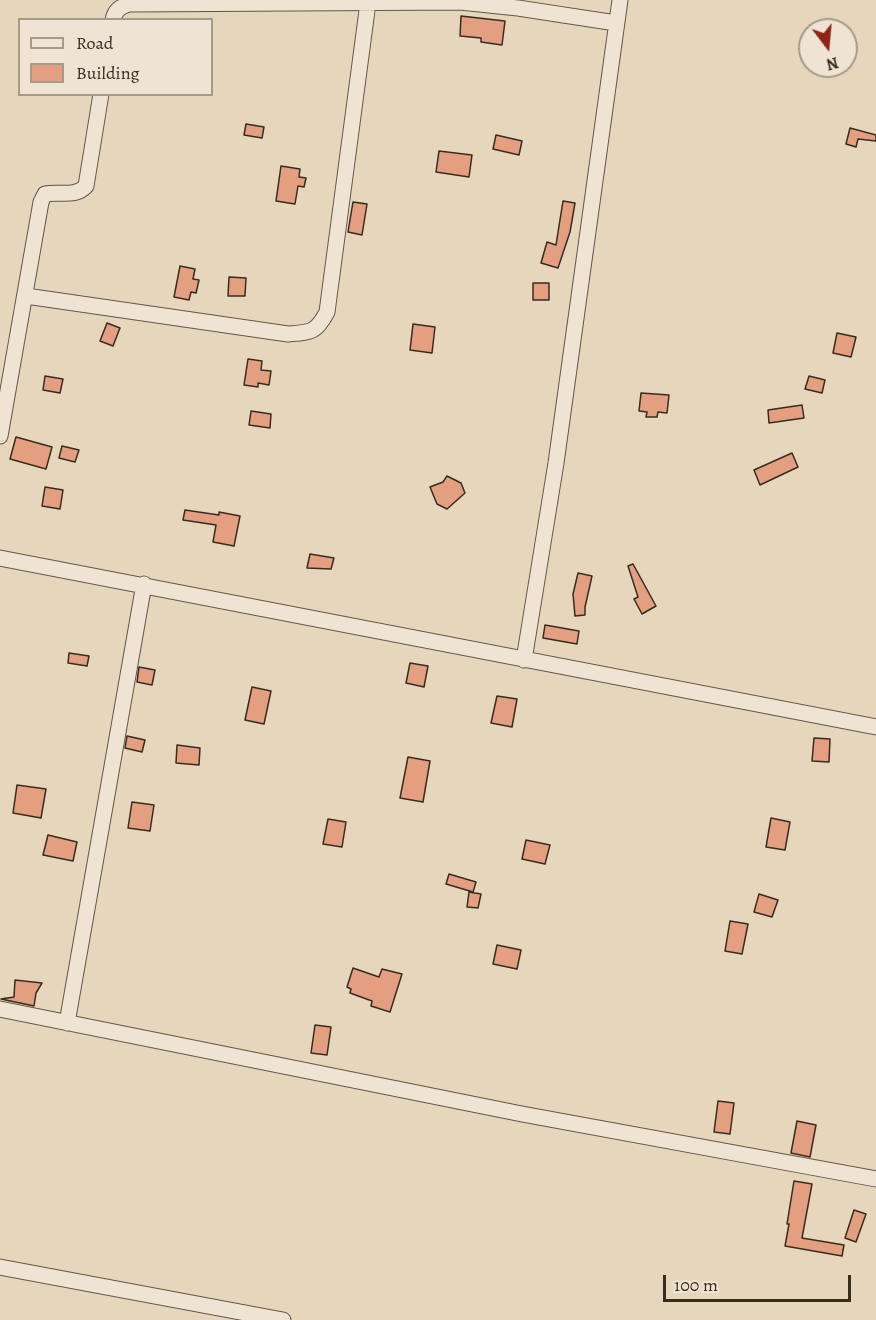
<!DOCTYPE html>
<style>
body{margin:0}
#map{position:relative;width:876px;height:1320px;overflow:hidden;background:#e6d6bc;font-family:Alegreya,serif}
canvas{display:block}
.legend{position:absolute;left:18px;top:18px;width:195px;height:78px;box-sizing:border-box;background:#efe4d3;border:2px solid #a69a8b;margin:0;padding:8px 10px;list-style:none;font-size:18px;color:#382c20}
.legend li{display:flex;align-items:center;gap:12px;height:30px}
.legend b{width:30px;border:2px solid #a69a8b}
.north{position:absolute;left:798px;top:18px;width:60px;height:60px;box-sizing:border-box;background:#efe4d3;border:2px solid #a69a8b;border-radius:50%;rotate:164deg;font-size:16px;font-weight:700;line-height:24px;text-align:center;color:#382c20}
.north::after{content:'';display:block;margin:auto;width:21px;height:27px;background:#8f2418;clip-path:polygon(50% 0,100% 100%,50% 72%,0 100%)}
.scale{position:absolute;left:663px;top:1275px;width:188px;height:27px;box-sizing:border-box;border:3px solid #382c20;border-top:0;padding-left:8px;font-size:18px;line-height:21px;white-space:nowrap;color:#382c20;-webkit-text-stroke:4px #efe4d3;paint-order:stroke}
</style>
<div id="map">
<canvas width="876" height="1320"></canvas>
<ul class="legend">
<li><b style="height:8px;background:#efe4d3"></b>Road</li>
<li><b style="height:16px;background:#e39f80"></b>Building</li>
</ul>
<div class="north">N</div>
<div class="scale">100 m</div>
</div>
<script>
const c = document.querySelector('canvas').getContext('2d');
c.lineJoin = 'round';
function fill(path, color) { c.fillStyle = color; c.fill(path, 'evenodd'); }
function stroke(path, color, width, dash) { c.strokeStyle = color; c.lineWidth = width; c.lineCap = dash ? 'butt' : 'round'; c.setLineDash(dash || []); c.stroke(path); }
const building = new Path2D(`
 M461,16l44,5 -3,24 -21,-3v-4l-21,-2z
 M246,124l18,3 -2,11 -18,-3z
 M850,128l26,7v6l-18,-2 -2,8 -10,-3z
 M496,135l26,6 -3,14 -26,-6z
 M439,151l33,4 -3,22 -33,-5z
 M281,166l19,3 -1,8 7,1 -2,9 -6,-1 -3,18 -19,-3z
 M563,201l12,2 -5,29 -12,36 -17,-5 6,-21 9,3z
 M353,202l14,2 -5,31 -14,-3z
 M180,266l15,3 -2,10 6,1 -3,13 -5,-1 -2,8 -15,-3z
 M229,277l17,1 -1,18h-17z
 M533,283h16v17h-16z
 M107,323l13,5 -7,18 -13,-5z
 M413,324l22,3 -3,26 -22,-3z
 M837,333l19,4 -5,20 -18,-4z
 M248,359l14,2 -1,9 10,1 -2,14 -11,-2v4l-14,-2z
 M45,376l18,3 -3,14 -17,-3z
 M809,376l16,4 -3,13 -17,-4z
 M641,393l28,2 -2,18 -9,-1 -1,5h-11l1,-5 -8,-1z
 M802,405l2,13 -35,5 -1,-13z
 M251,411l20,3 -1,14 -21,-3z
 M16,437l36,10 -6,22 -36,-10z
 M62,446l17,4 -4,12 -16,-4z
 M792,453l6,14 -38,18 -6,-15z
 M447,476l14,7 4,10 -18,16 -10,-5 -7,-17 13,-5z
 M45,487l18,3 -3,19 -18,-3z
 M185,510l34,5v-3l21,4 -6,30 -21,-4 3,-17 -33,-5z
 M310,554l24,4 -3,11 -24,-1z
 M633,564l23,42 -14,8 -8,-15 4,-2 -10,-31z
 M578,573l14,3 -7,31v8l-10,1 -2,-22z
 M545,625l34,6 -2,13 -34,-6z
 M69,653l20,3 -2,10 -19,-3z
 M410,663l18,3 -4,21 -18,-4z
 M139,667l16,3 -3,15 -15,-3z
 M252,687l19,4 -7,33 -19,-4z
 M497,696l20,3 -5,28 -21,-4z
 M127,736l18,4 -3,12 -17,-4z
 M814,738l16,1 -1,23 -17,-1z
 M177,745l23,3 -1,17 -23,-2z
 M408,757l22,4 -7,41 -23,-4z
 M17,785l29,4 -5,29 -28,-5z
 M132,802l22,3 -4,26 -22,-3z
 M771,818l19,4 -5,28 -19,-3z
 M328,819l18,3 -4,25 -19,-3z
 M48,835l29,7 -4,19 -30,-6z
 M526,840l24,5 -5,19 -23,-5z
 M449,874l27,8 -3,10 -27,-8z
 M469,892l12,2 -3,14 -11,-1z
 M759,894l19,6 -6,17 -18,-5z
 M730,921l18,3 -6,30 -17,-3z
 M497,945l24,5 -4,19 -24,-5z
 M353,968l26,9 3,-8 20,5 -12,38 -19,-6 1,-5 -22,-8 1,-4 -4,-2z
 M15,980l27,3 -6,10 -2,13 -33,-7 13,-2z
 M315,1025l16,2 -4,28 -16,-2z
 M718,1101l16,2 -4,31 -16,-2z
 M797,1121l19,4 -6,32 -19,-4z
 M794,1181l18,3 -10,54 42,7 -2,11 -57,-10 4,-22h-2z
 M854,1210l12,4 -10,28 -11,-4z`);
fill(building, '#e39f80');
stroke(building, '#382c20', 1.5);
const street = new Path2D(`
 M113,20c2,-10 7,-13 16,-16l331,-2 58,6 98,15
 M26,296l262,38c23,-2 28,-1 39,-22l41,-309
 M0,436l41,-234 4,-8c14,-3 30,4 41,-8l15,-92
 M0,558l876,169
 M524,660l32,-197 64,-463
 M0,1009l522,105 354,65
 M67,1023l77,-439
 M0,1267l283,53`);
stroke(street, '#645647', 17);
stroke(street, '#efe4d3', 15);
</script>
